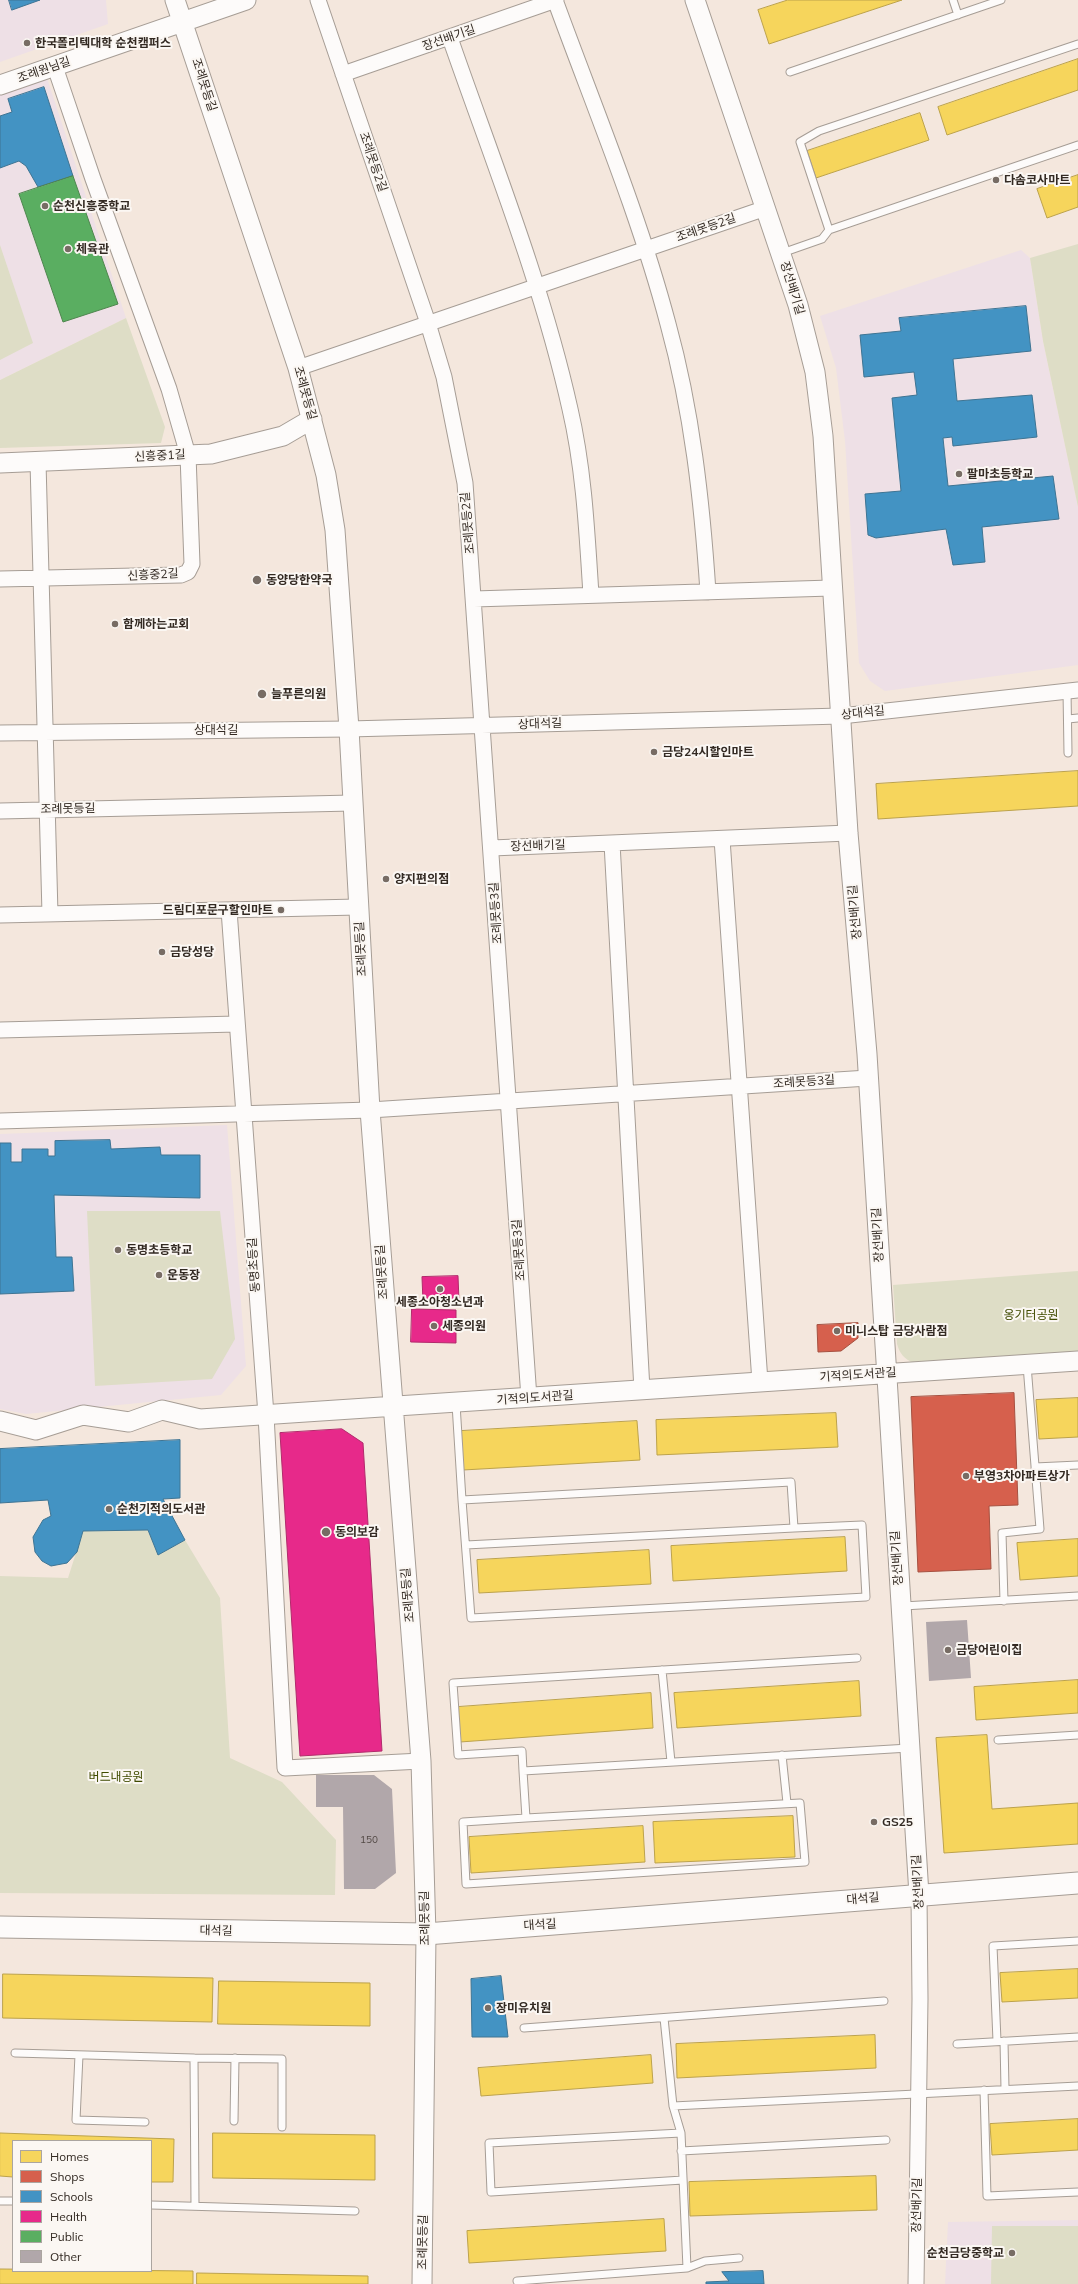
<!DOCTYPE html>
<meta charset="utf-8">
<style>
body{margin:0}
#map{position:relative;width:1078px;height:2284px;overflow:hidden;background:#f4e7dd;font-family:Mulish,sans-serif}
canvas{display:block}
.legend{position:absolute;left:12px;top:2140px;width:140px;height:132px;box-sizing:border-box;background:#fbf7f3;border:1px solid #aba5a0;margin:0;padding:5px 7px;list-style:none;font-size:12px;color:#332a23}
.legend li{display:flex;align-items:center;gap:8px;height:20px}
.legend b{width:20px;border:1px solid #aba5a0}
</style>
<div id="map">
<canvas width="1078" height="2284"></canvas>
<ul class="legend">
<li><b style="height:11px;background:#f6d55c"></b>Homes</li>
<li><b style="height:11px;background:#d6604d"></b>Shops</li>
<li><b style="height:11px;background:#4393c3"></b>Schools</li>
<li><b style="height:11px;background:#e7298a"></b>Health</li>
<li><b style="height:11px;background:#5aae61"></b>Public</li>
<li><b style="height:11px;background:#b1a7aa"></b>Other</li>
</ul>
</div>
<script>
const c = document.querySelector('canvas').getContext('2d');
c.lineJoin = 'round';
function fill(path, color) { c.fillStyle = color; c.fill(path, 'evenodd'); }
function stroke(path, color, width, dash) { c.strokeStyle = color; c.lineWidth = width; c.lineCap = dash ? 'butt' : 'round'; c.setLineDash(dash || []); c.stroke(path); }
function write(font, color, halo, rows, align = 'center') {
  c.font = font + ' Mulish,"Noto Sans KR",sans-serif'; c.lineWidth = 4; c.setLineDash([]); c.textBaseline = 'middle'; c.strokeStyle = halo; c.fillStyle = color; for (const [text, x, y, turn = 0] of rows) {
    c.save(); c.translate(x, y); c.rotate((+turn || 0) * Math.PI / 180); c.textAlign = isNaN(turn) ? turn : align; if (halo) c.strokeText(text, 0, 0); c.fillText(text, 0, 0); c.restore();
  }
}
fill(new Path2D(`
 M0,0h106l2,24 -108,38z
 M47,78l79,240 -126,62v-286z
 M1021,250l9,8 13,83 35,166v158l-193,26 -15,-10 -11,-18 -14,-222 -9,-73 -16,-52z
 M227,1125l19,241 -25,29 -195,19 -26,-5v-275z
 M1078,2220v64h-133l3,-62z`), '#eee0e6');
fill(new Path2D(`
 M1078,244v263l-35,-166 -13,-83z
 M0,245l33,98 -33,17z
 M126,318l39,109 -4,16 -161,5v-68z
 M87,1211h133l15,128 -23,40 -117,7z
 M1078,1271v81l-164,11c-10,-4 -14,-9 -17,-19l-4,-59z
 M148,1530l10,25 27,-15 35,58 10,160 52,24 54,58 -1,55 -335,-2v-317l68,2 15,-47z
 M992,2226h86v58h-87z`), '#deddc6');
const homes = new Path2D(`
 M788,0h114l-133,44 -11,-34z
 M1078,59v31l-131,45 -9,-28z
 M920,113l9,27 -113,38 -9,-27z
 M1078,175v32l-31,11 -10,-29z
 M1078,771v35l-200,13 -2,-35z
 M1078,1398v39l-39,2 -3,-39z
 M836,1413l2,34 -181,8 -1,-35z
 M637,1421l3,39 -177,10 -2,-39z
 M845,1537l2,34 -174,10 -2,-35z
 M1078,1539v37l-58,4 -3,-37z
 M649,1550l2,34 -172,9 -2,-33z
 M1078,1680v33l-102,7 -2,-33z
 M859,1681l2,35 -184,12 -3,-35z
 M651,1693l2,35 -193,14 -2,-35z
 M987,1735l5,74 86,-6v41l-134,9 -8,-115z
 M793,1816l2,41 -140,6 -2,-41z
 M643,1826l2,36 -174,11 -2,-36z
 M1078,1969v29l-76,4 -2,-29z
 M3,1974l210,4 -1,44 -209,-4z
 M219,1981l151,2v43l-152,-2z
 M875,2035l1,33 -199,10 -1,-34z
 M651,2055l2,28 -172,13 -3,-28z
 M1078,2119v31l-86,5 -2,-31z
 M0,2133l174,6 -1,43h-22v-41h-138v36l-13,-1z
 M213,2133l162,2v45l-162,-2z
 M876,2176l1,34 -187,6 -1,-34z
 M664,2219l2,32 -197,12 -2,-32z
 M0,2269l193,2v13h-193z
 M197,2273l171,3v8h-171z`);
fill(homes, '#f6d55c');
stroke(homes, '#bca24b', 1);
const shops = new Path2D(`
 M858,1323v15l-17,13 -23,1 -1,-27z
 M1014,1393l4,112 -29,1 2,63 -73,3 -7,-175z`);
fill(shops, '#d6604d');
stroke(shops, '#a55040', 1);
const schools = new Path2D(`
 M9,0h31l-28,10z
 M44,87l29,89 -35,11 -12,-21 -7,-5 -19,7v-52l12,-4 -4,-13z
 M1026,306l5,45 -78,8 4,42 75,-6 5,42 -84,9 -1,-9 -9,1 5,48 105,-10 6,43 -77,8 3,35 -32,3 -7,-36 -70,9 -8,-3 -3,-41 36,-3 -9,-93 25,-3 -3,-23 -50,5 -4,-42 41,-4 -2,-13z
 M110,1140l1,9 49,-2 1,8h39v43l-146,-3 2,62h16l2,34 -74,3v-151h11v19h11v-13h26v7h7v-15z
 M180,1440v58l-17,1 22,41 -27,15 -10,-25 -65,1 -6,21 -10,11 -16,3 -9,-5 -7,-9 -2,-15 10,-17 8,-4 -3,-16 -48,3v-54z
 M501,1976l7,61h-36l-1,-58z
 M763,2271l1,13h-58v-2l23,-1 -7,-9z`);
fill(schools, '#4393c3');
stroke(schools, '#3e7493', 1);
const health = new Path2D(`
 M458,1276l1,25 -36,1 -1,-25z
 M412,1309l44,1v33l-45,-1z
 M342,1429l21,14 19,308 -82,5 -20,-323z`);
fill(health, '#e7298a');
stroke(health, '#b1296b', 1);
const public = new Path2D(`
 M73,176l45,128 -55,18 -44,-128z`);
fill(public, '#5aae61');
stroke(public, '#4e864e', 1);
fill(new Path2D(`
 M967,1620l4,58 -42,3 -3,-59z
 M316,1775h58l18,14 4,84 -21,16h-31l-1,-82h-27z`), '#b1a7aa');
const service = new Path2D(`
 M953,0l5,15
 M790,72l211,-72
 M829,230l249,-85
 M782,253l40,-14 7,-9 -29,-88 19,-11 259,-87
 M1067,691l1,62
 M1068,719l10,-1
 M456,1404l6,96 329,-18 3,46 68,-3 4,72 -395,21 -9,-118
 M1035,1467l43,-2
 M466,1545l328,-17
 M1004,1601l-2,-68 38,-4 -13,-164
 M903,1606l175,-10
 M662,1670l9,92
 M998,1740l80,-5
 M782,1755l5,48
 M523,1771l-1,-20 -64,4 -5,-72 404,-25
 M526,1818l274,-15 5,59 -339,22 -3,-62 63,-4 -3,-47 386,-23
 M664,2018l9,88 405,-20
 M524,2028l360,-27
 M997,2041l-4,-95 85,-5
 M1004,2041l1,48
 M957,2044l121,-7
 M15,2053l179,5
 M79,2055l-3,65 69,2
 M984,2090l3,106 91,-4
 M673,2106l8,27 6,135
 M234,2121l1,-63
 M681,2133l-192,10 2,49 192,-12
 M681,2151l205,-11
 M0,2201h13
 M151,2205l204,6
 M195,2206l-1,-148 88,1v68
 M517,2281l170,-13 18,-7 34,-3`);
const minor = new Path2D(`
 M318,0l109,320 17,57 21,106 64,915
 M555,0c39,107 84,214 113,324 24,87 34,177 40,268
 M450,38c42,121 92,245 120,371 14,60 17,124 21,186
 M343,74l213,-74
 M298,368l468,-160
 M38,462l12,452
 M0,579l181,-4 7,-3 4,-8 -4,-109 -19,-66 -76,-210 -38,-112
 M474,599l357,-11
 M0,733l349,-4 492,-13 237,-26
 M0,811l352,-8
 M722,839l38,543
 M612,843l30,547
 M492,848l356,-15
 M229,910l37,505 19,353 136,-7
 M0,915l358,-8
 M0,1030l236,-6
 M0,1121l370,-11 498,-32
 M916,2284l4,-285 -1,-104`);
const tertiary = new Path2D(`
 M175,0l123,368 28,107 9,55 14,199 21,381 51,651 5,173 -4,350
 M695,0l103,305 17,67 8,64 25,397 19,221 52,841
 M0,85l246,-85
 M0,463l211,-9 72,-18 29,-17
 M0,1421l36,9 47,-15 46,7 33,-12 38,9 878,-58`);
const secondary = new Path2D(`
 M0,1927l426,7 652,-51`);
stroke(service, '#a69d95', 9);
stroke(minor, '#a69d95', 17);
stroke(tertiary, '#a69d95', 21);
stroke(secondary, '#a69d95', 23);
stroke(service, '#fdfbfa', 7);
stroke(minor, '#fdfbfa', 15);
stroke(tertiary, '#fdfbfa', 19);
stroke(secondary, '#fdfbfa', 21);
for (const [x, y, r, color] of [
 [27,43,4,"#776c64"],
 [996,180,4,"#776c64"],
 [45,206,4,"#776c64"],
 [68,249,4,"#776c64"],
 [959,474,4,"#776c64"],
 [257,580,5,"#776c64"],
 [115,624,4,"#776c64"],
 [262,694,5,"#776c64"],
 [654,752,4,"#776c64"],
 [386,879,4,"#776c64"],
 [281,910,4,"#776c64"],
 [162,952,4,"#776c64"],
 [118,1250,4,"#776c64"],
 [159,1275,4,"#776c64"],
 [440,1289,4,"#776c64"],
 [434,1326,4,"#776c64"],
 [837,1331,4,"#776c64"],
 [966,1476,4,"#776c64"],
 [109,1509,4,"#776c64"],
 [326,1532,5,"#776c64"],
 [948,1650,4,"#776c64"],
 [874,1822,4,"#776c64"],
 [488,2008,4,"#776c64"],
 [1012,2253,4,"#776c64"]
]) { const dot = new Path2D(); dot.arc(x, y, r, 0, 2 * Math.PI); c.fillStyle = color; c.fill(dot); stroke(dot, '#fbf7f3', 1.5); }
write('10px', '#524945', null, [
 ["150",369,1840]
]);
write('12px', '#332a23', '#fbf7f3', [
 ["장선배기길",449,38,-19],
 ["조례원님길",44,70,-19],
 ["조례못등길",204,85,72],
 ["조례못등2길",373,162,71],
 ["조례못등2길",706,228,-19],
 ["장선배기길",792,288,73],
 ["조례못등길",305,393,74],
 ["신흥중1길",160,456,-3],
 ["조례못등2길",468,523,-95],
 ["신흥중2길",153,575,-3],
 ["상대석길",863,713,-6],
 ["상대석길",540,724,-2],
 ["상대석길",216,730],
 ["조례못등길",68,809,-1],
 ["장선배기길",538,846,-2],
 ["장선배기길",855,912,-95],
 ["조례못등3길",496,913,-94],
 ["조례못등길",361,949,-93],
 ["조례못등3길",804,1082,-4],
 ["장선배기길",878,1235,-93],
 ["조례못등3길",519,1250,-94],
 ["동명초등길",254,1265,-94],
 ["조례못등길",382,1272,-94],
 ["기적의도서관길",858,1375,-4],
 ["기적의도서관길",535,1398,-4],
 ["장선배기길",897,1558,-94],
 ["조례못등길",408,1595,-95],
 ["장선배기길",918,1882,-93],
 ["대석길",863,1899,-5],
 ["조례못등길",425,1918,-91],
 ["대석길",540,1925,-4],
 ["대석길",216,1931,1],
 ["장선배기길",917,2205,-89],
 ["조례못등길",423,2242,-89]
]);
write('bold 12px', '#332a23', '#fbf7f3', [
 ["한국폴리텍대학 순천캠퍼스",35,43],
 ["다솜코사마트",1004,180],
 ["순천신흥중학교",53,206],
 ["체육관",76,249],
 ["팔마초등학교",967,474],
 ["동양당한약국",266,580],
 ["함께하는교회",123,624],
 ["늘푸른의원",271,694],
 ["금당24시할인마트",662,752],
 ["양지편의점",394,879],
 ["드림디포문구할인마트",273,910,"right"],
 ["금당성당",170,952],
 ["동명초등학교",126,1250],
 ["운동장",167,1275],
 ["세종소아청소년과",440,1302,"center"],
 ["세종의원",442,1326],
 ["미니스탑 금당사람점",845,1331],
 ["부영3차아파트상가",974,1476],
 ["순천기적의도서관",117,1509],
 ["동의보감",335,1532],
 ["금당어린이집",956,1650],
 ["GS25",882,1822],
 ["장미유치원",496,2008],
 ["순천금당중학교",1004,2253,"right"]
], 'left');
write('12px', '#404b00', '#fbf7f3', [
 ["옹기터공원",1031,1315],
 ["버드내공원",116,1777]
]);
</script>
